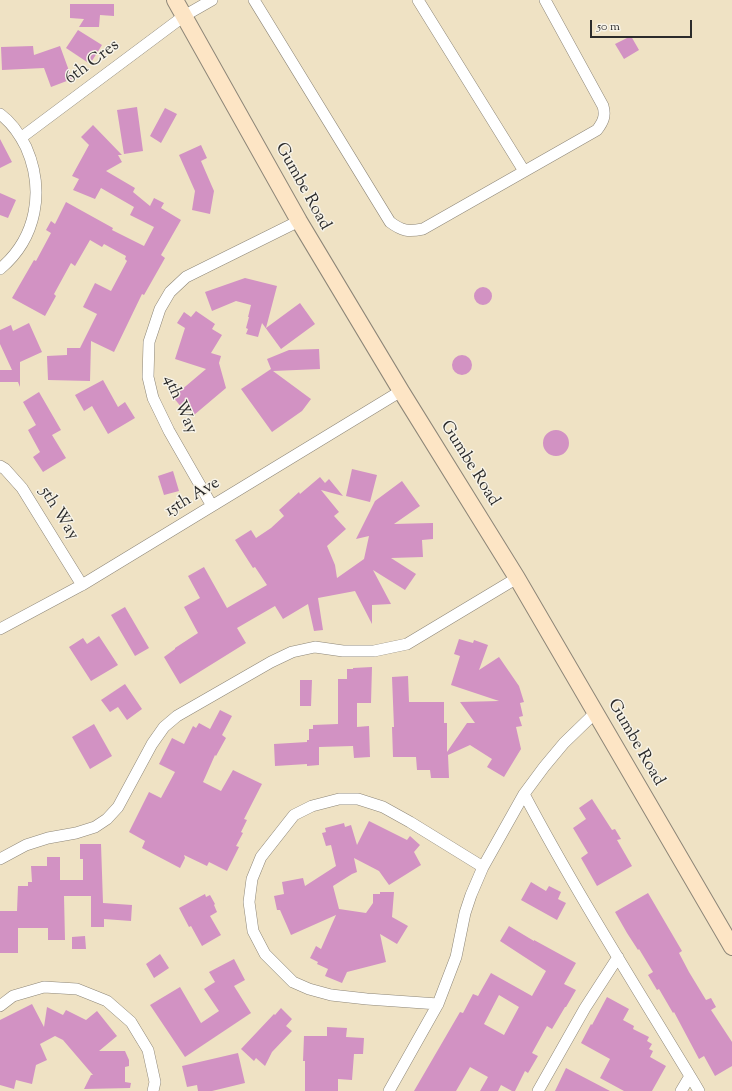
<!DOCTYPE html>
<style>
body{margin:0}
#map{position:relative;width:732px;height:1091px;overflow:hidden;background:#efe2c4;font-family:"Sorts Mill Goudy",serif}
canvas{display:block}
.scale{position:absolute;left:590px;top:20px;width:102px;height:18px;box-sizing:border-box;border:2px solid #2b2b2b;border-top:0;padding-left:5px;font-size:12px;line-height:14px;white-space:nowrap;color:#2b2b2b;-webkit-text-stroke:3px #f7f3e8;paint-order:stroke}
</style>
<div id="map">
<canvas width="732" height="1091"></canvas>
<div class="scale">50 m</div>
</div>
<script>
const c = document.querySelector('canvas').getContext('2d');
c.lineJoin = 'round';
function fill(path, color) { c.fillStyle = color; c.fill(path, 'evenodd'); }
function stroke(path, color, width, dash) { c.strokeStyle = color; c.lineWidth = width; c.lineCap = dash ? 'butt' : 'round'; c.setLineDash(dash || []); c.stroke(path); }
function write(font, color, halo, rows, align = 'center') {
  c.font = font + ' "Sorts Mill Goudy",serif'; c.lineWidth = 3; c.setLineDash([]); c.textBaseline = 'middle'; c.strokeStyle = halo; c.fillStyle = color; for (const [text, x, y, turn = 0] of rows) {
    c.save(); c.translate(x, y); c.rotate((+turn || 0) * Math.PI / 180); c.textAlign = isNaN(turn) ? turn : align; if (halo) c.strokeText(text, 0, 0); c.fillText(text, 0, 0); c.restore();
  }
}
fill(new Path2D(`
 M70,4h44v12l-14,-1 -1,12h-20l5,-8 -14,-1z
 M78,30l24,15 -12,19 -24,-16z
 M631,36l8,14 -15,9 -9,-15z
 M33,46l1,9 26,-9 12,33 -21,8 -7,-19 -42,2 -1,-23z
 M137,107l6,44 -19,3 -7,-44z
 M165,108l12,6 -16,29 -11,-7z
 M93,125l29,30h-4l4,7 -16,9 29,17 -2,4 17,14 4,-8 10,5 -3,5 20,12 -20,35 4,3 -21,37 -2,-1 -28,58 -23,-11 -1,40 -42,-1 -1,-24 20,-1v-7h13l17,-34 -14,-7 12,-24 16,8 16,-30 -2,-2 1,-3 -22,-12 -2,3 -12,-7 -15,26 -4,-3 -17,31 2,2 -11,20 -33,-18 22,-38 2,1 15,-28 -5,-3 5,-9 4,3 11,-22 47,26 -1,2 32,16 10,-19 -24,-12 4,-8 -33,-19 -6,11 -22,-9 6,-11 -7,-3 17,-31 -8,-8z
 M0,139l12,23 -12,6z
 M201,145l6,13 -6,3 13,30 -4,23 -18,-4 3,-19 -16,-36z
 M0,193l16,7 -8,18 -8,-3z
 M245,278l32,8 -11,42 34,-25 15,21 -34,25 -19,-26 -4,14 -12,-3 2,-5 -2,-1 3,-11h-1l3,-12 -15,-4 -24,10 -7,-19z
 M474 296a9 9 0 1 1 18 0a9 9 0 1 1-18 0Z
 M196,311l19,13 -3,5 10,6 -11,18 10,3 -2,7 7,25 -32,27 -9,-10 -3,3 -9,-11 33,-28 -31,-10 10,-31 -8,-5 7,-11 7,5z
 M29,323l13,29 -22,10v25l-2,-5h-18v-12h12l-12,-26v-14l11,-5 2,6z
 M319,349l1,20 -47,2 38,28 -9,12 -30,21 -31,-43 30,-20 -4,-10 22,-9z
 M452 365a10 10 0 1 1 20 0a10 10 0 1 1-20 0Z
 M103,380l15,27 7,-5 10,16 -27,16 -16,-28 -8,5 -9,-16z
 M39,392l22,38 -9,5 14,23 -23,14 -10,-15 7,-5 -12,-22 8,-5 -13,-23z
 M543 443a13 13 0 1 1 26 0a13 13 0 1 1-26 0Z
 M352,469l25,6 -7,27 -24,-6z
 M173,471l6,20 -15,4 -6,-19z
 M320,477l5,6 4,-4 14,17 -22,-6 18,22 -5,4 12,13 -19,17 8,19 2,13 27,-19 5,-23 -13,3 19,-38 27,-20 18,25 -26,18 39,-1v16l-11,1 1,17 -32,1 25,16 -11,16 -32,-20 18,34 -19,1v19l-17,-33 -37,7 5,32 -9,1 -6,-27 -25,15 -8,-13 -38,22 9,15 -66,41 -16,-27 11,-8v-1l23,-15 -14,-26 16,-9 -12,-22 16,-9 23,41 40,-23 -12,-18 -2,1 -18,-28 16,-10 5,8 15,-10 13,-12 -5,-6 20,-18 1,2z
 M125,607l24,41 -14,8 -24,-41z
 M99,636l19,29 -27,16 -22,-34 14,-9 4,6z
 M459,639l14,4 1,-3 14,5 -9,25 20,-13 20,29 5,16 -4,1 3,13 -4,1 3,9 -6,1 5,22 -17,28 -17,-10 5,-8 -22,-14 -22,10 1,23h-18l-1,-8h-13l-1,-13h-23l-1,-30h2l-2,-50 16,-1 1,26h35v21h3v29l20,-29h8l-15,-21 39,-1 -48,-16 9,-29 -6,-2z
 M372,667l-1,36h-14v24l12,-1 1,31 -16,1 -1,-12 -34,1v18l-12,1v-2l-32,2 -1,-22 33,-2v-2h2v-11h4v-4l25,-1v-45h9v-10h6v-1z
 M300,680h12l-1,26h-11z
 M125,684l17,25 -15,11 -9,-13 -8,5 -9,-12z
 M220,710l12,6 -10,19 4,3 -10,18 -1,-1 -12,27 18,9 12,-21 29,14 -18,35 3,1 -6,12 2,1 -7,13 3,1 -12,24 -18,-9 -2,4 -23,-11 1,3 -5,10 -38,-20 3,-7 -16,-9 20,-40 12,6 14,-26 -16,-8 13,-26 12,6 9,-18 3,2 3,-5 11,6z
 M94,724l18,32 -22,13 -18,-32z
 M592,799l20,31 3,-1 6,10 -4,1 15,26 -35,20 -16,-28 7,-5 -15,-25 13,-9 -7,-11z
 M369,821l38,19 3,-4 10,9 -6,7 7,13 -32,20 -10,-14 -25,-13 3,14 -5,2 -19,12 6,23 27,4 7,-10v-9h7v-2h14l-2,25 16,9 -11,18 -17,-10 6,28 -39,10 -5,11 -17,-7 3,-7 -11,-5 1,-2 -8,-4 6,-12 5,3 15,-34 -45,20 -11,-25h-3l-3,-14 10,-2 -2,-12 21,-4 2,8 31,-20 -5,-21 -5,1 -4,-13 4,-1 -1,-4 19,-5 1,4 6,-2 6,20z
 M80,844h21l2,59 29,2 -1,16 -27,-2v8h-13v-31h-27l1,44h-17v-12h-30v25h-18v-42h17l1,-25h10v-4h4l-1,-16h16v-9h13v23h23v-21h-3z
 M531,882l15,9 3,-5 12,6 -3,7 8,4 -9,17 -36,-20z
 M648,893l34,58 -3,2 10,19 17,28 5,-2 5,9 -5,3 21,32v24l-17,10 -11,-20 -5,3 -25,-47 -1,1 -14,-24 -2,1 -9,-15 5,-3 -14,-23 -1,1 -11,-17 -12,-21z
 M205,894l1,3 4,-2 5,9 -1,1 3,7 -7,4 11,19 -19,11 -11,-20 -2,1 -10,-19z
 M509,926l25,15v-1l42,23 -12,21 12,6 -10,17h-1l-13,22 -5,-3 -15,27 6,3 -10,17 -3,-2 -10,20h-3l-11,-6 -3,6h-18l8,-14 -18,-10 -14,24h-42l46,-79 3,1 10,-19 5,2 13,-23 41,23 14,-25 -46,-30zM499,995l20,12 -15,28 -20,-11z
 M85,936l1,13h-14v-12z
 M160,954l9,14 -15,10 -8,-14z
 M234,959l11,21 -11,6 17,27 -66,44 -35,-52 30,-18 21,36 18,-12 -15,-22 11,-7 -6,-10z
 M607,997l22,12 -6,11 11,6 -1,3 16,8 -2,4 5,3 -3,5 4,2 -3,6 16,9 -14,25h-28l-24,-13 10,-19 -29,-16 10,-19 1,1z
 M32,1004l12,23 3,-20 16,8 3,-5 20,10 11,-9 20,25 -18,15h26l4,9v6l-4,1v15l6,1 -1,5 -46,1 7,-14h2l-30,-35 -8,-4 -15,8 7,16 -11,5 -4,19 -16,-4 -2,9 -14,-4v-65z
 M281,1008l11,11 -6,7 6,5 -20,21 -7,14 -9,-8 -2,3 -13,-12 33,-35 1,1z
 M327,1027l20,1 -1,9 18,1 -1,16h-9l-2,26 -14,-1v12h-33v-30h-2l1,-25h23z
 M238,1053l7,30 -33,8h-14l-1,-6 -10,2 -5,-21z
 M566,1068l44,23h-55z`), '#d292c3');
const street = new Path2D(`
 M254,0l136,222c12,9 18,10 33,7l174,-99c6,-8 9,-14 6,-24l-58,-106
 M418,0l106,171
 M0,114c11,8 20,21 26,33 19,43 11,91 -26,122
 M22,137l162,-121 28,-16
 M0,466l5,3 17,19 60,97
 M212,506l-43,-75 -16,-33 -5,-21 1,-35 11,-33 10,-17 16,-15 113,-56
 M0,629l82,-44 319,-194
 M524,794c54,102 116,199 175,297
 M0,859l26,-14 22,-7 28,-5 19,-6 12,-8 11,-12 34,-63 12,-17 13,-11 94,-54 21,-10 23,-5 28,4h31l33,-7 110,-66
 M438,1004l-71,-5 -36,-4 -22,-6 -16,-7 -28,-28 -12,-23 -4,-29 3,-23 9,-22 33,-42 18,-9 27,-7h19l25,8 27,15 73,45
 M0,1006l13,-10 31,-9 33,2 30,12 24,21 17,28 7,32 -2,9
 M389,1091l49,-87 18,-47 9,-44 6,-18 12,-28 41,-73 20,-27 20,-24 31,-30
 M538,1091l47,-83 33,-51
 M681,1091l9,-15`);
const secondary = new Path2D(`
 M175,0l124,221 102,170 116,187 215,369`);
stroke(street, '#8d8678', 12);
stroke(secondary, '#8d8678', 18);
stroke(street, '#fff', 11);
stroke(secondary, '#fde5c5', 16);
write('17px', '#2b2b2b', '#f7f3e8', [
 ["6th Cres",93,63,-37],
 ["Gumbe Road",302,187,61],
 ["4th Way",179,405,67],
 ["Gumbe Road",469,464,58],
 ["15th Ave",193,498,-31],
 ["5th Way",58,514,58],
 ["Gumbe Road",635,743,60]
]);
</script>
